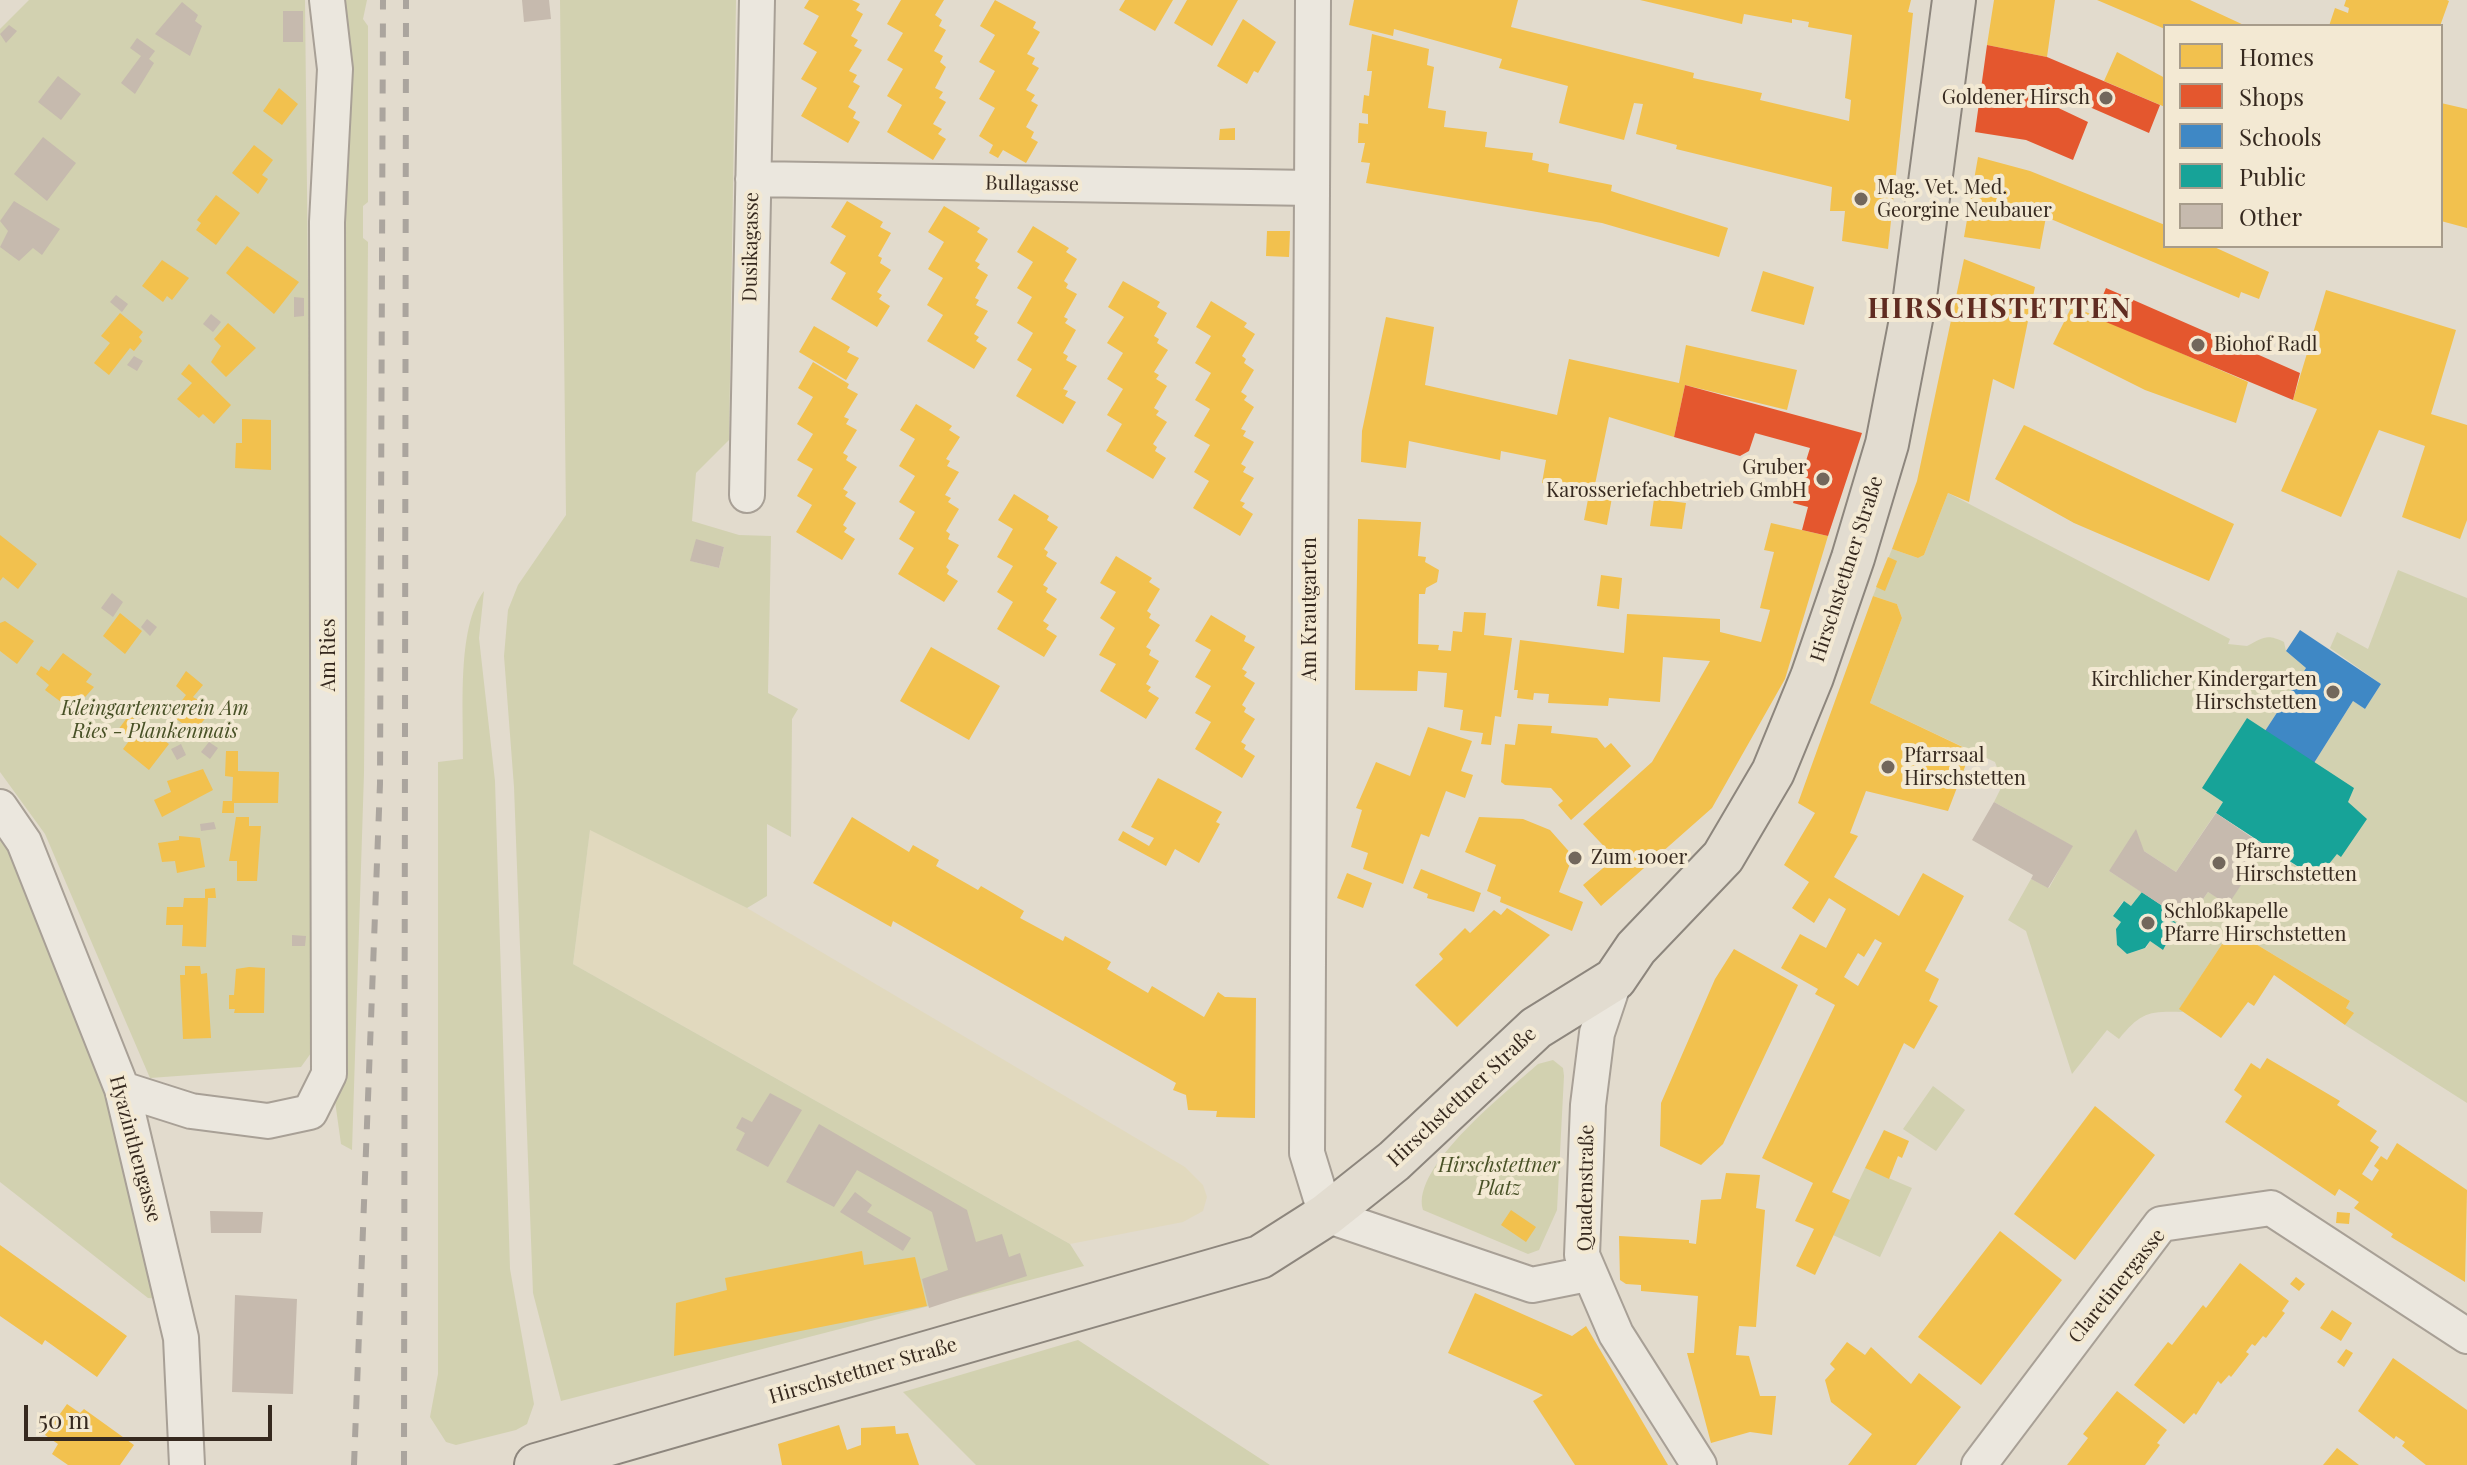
<!DOCTYPE html>
<meta charset="utf-8">
<style>
body{margin:0}
#map{position:relative;width:2467px;height:1465px;overflow:hidden;background:#e2dbcd;font-family:"Playfair Display",serif}
canvas{display:block}
.legend{position:absolute;left:2163px;top:24px;width:280px;height:224px;box-sizing:border-box;background:#f3e9d3;border:2px solid #a79c8b;margin:0;padding:10px 14px;list-style:none;font-size:24px;color:#36291f}
.legend li{display:flex;align-items:center;gap:16px;height:40px}
.legend b{width:40px;border:2px solid #a79c8b}
.scale{position:absolute;left:24px;top:1405px;width:248px;height:36px;box-sizing:border-box;border:4px solid #36291f;border-top:0;padding-left:10px;font-size:24px;line-height:28px;white-space:nowrap;color:#36291f;-webkit-text-stroke:6px #f3e9d3;paint-order:stroke}
</style>
<div id="map">
<canvas width="2467" height="1465"></canvas>
<ul class="legend">
<li><b style="height:22px;background:#f2c14e"></b>Homes</li>
<li><b style="height:22px;background:#e4572e"></b>Shops</li>
<li><b style="height:22px;background:#3f88c5"></b>Schools</li>
<li><b style="height:22px;background:#17a398"></b>Public</li>
<li><b style="height:22px;background:#c6baae"></b>Other</li>
</ul>
<div class="scale">50 m</div>
</div>
<script>
const c = document.querySelector('canvas').getContext('2d');
c.lineJoin = 'round';
function fill(path, color) { c.fillStyle = color; c.fill(path, 'evenodd'); }
function stroke(path, color, width, dash) { c.strokeStyle = color; c.lineWidth = width; c.lineCap = dash ? 'butt' : 'round'; c.setLineDash(dash || []); c.stroke(path); }
function write(font, color, halo, rows, align = 'center') {
  c.font = font + ' "Playfair Display",serif'; c.lineWidth = 8; c.setLineDash([]); c.textBaseline = 'middle'; c.strokeStyle = halo; c.fillStyle = color; for (const [text, x, y, turn = 0] of rows) {
    c.save(); c.translate(x, y); c.rotate((+turn || 0) * Math.PI / 180); c.textAlign = isNaN(turn) ? turn : align; if (halo) c.strokeText(text, 0, 0); c.fillText(text, 0, 0); c.restore();
  }
}
fill(new Path2D(`
 M590,829l157,79 438,259 18,18 4,12 -4,14 -20,11 -113,22 -497,-280z`), '#e1d9be');
fill(new Path2D(`
 M29,0h276l11,1046 -15,21 -151,11 -105,-244 -45,-62v-743z
 M339,0h28l-4,19 5,7v176l-5,4v32l5,4 -4,531 -12,377 -11,-6 -7,-50z
 M560,0h176l-7,440 -33,33 -4,48 47,14 32,1 -3,157 30,16 -6,10 -1,118 -24,-13v72l-20,12 -157,-78 -17,134 497,280 14,22 -523,135 -28,-108 -19,-506 -10,-131 4,-46 10,-25 48,-70zM697,540l27,7 -5,21 -28,-7z
 M1948,493l282,146 -2,5 19,2c16,-8 19,-13 37,-4l2,9 20,17 -41,63 -18,-13 -24,84 -47,70 -32,-21 -35,20 33,21 -11,14 -8,-5 -10,15 8,6 -5,7 1,16 10,9 19,-6 4,-7 13,9 14,-25 -10,-11 3,-3 17,11 21,-30 20,12 38,-57 51,32 20,-25 11,-52 -34,-39 39,-62 12,8 16,-25 -51,-36 7,-16 31,17 30,-79 69,28v505l-122,-78 8,-11 -7,-6 4,-7 -114,-69 -14,12 -42,64 3,4c-34,-1 -42,0 -64,27l-12,-9 -35,44 -46,-143 -18,-11 23,-41 18,9 23,-42 -78,-44 9,-18 -8,-22 -125,-59 32,-85 -5,-14 -24,-8 19,-47 26,9 6,-3z
 M484,591l-5,47 16,143 15,488 24,135 -7,20 -11,6 -60,15 -10,-3 -16,-25 8,-43v-612l25,-3c1,-46 -7,-131 21,-168z
 M0,838l36,59 46,108 80,294 -14,-1 -148,-116z
 M1553,1060l10,8 1,8 -7,134 -18,40 -11,4 -105,-44c-13,-43 86,-120 115,-146z
 M1933,1086l32,24 -29,41 -33,-22z
 M1865,1168l47,20 -32,69 -47,-22z
 M1078,1340l192,125h-294l-73,-73z`), '#d2d1b0');
fill(new Path2D(`
 M809,0h43l8,4 -4,6 7,4 -12,22 7,4 -4,6 8,4 -13,21 8,4 -4,7 7,4 -12,21 8,5 -3,6 7,4 -12,21 -47,-27 16,-28 -16,-9 16,-27 -14,-8 16,-28 -15,-8z
 M901,0h43l-9,15 7,5 -3,6 7,4 -12,21 9,5 -3,6 6,5 -11,21 8,4 -4,6 7,4 -13,22 9,5 -4,5 8,5 -13,21 -46,-28 15,-27 -15,-9 16,-27 -16,-9 16,-27 -16,-9z
 M995,0l41,22 -3,6 7,4 -13,22 8,4 -3,6 7,4 -13,22 9,5 -4,6 7,4 -12,22 8,5 -3,6 7,4 -12,21 -23,-13 -5,8 -9,-5 4,-8 -14,-9 16,-28 -16,-9 16,-28 -16,-9 16,-27 -15,-9z
 M1125,0h48l-18,31 -36,-21z
 M1187,0h51l-26,46 -38,-23z
 M1354,0h164l-7,27 183,46 -1,5 69,15 -2,7 89,21 2,-21 -6,-2 7,-63 -44,-8 1,-5 -17,-3v4l-48,-9 -2,10 -102,-24h271l-3,12 5,1 -25,236 -46,-8 3,-30h-15l2,-24 -156,-38 1,-4 -41,-11 7,-30 -9,-1 -10,37 -65,-17 9,-37 -69,-18 3,-9 -108,-30 -1,7 -44,-11z
 M1994,0h61l-8,57 -60,-12z
 M2097,0h93l56,26h-81v3z
 M2346,0h101l2,1 -9,25h-111l6,-18 13,5 1,-5 -5,-2z
 M1243,19l33,23 -18,31 -4,-2 -7,13 -30,-18z
 M1372,34l57,15 -2,16 7,2 -6,41 18,3 -2,16 43,5 -2,15 48,6 -1,7 17,4 -1,8 64,13 -1,6 117,37 -9,29 -117,-34 -236,-40 4,-20 -9,-1 4,-19h-7l1,-20 9,1v-10l-6,-1 2,-18 5,1 3,-25h-5z
 M2117,52l48,26v29l-61,-26z
 M279,88l19,16 -16,21 -19,-14z
 M2441,103l26,6v119l-26,-7z
 M1235,128v12h-16l1,-11z
 M254,145l19,15 -11,15 6,4 -10,15 -26,-21z
 M1978,157l52,14 135,54v21h47l57,26 -10,27 -18,-7 -2,6 -193,-81 -6,32 -76,-12z
 M216,195l24,18 -24,32 -20,-15 5,-7 -4,-3z
 M847,201l36,21 -3,5 11,6 -13,23 4,2 -2,5 11,7 -14,22 5,3 -3,4 11,7 -13,21 -46,-28 15,-26 -16,-10 16,-27 -15,-9z
 M944,206l36,22 -3,4 11,7 -13,22 5,3 -3,4 11,7 -13,23 4,2 -3,5 12,6 -14,23 5,3 -3,4 11,7 -13,21 -47,-28 16,-26 -16,-10 16,-27 -15,-9 16,-27 -16,-10z
 M1033,226l36,22 -3,4 11,7 -13,22 4,3 -2,4 11,6 -13,23 4,2 -3,4 11,7 -13,23 5,3 -2,4 11,6 -14,23 5,2 -3,5 11,6 -13,22 -47,-28 16,-27 -15,-9 16,-27 -16,-10 15,-26 -15,-9 16,-26 -16,-10z
 M1267,231h23l-1,26 -23,-1z
 M247,246l52,36 -25,32 -48,-41z
 M1964,259l71,28 -21,102 -21,-10 -24,123 -21,-9 -24,62 -6,3 -26,-9 25,-68z
 M162,260l27,18 -17,22 -5,-4 -4,6 -21,-16z
 M1763,271l51,16 -10,38 -53,-14z
 M1123,281l37,21 -3,5 10,6 -13,23 5,3 -2,4 11,7 -14,22 5,3 -3,4 11,7 -13,22 5,3 -3,4 11,7 -14,22 4,3 -2,4 11,7 -13,21 -47,-28 16,-27 -15,-9 16,-26 -16,-10 16,-26 -16,-10 17,-26 -16,-10z
 M2326,290l130,40 -25,84 36,11v95l-7,19 -58,-22 23,-71 -46,-16 -38,87 -60,-26 36,-82 -24,-9z
 M1211,301l36,22 -3,4 11,7 -13,22 4,3 -2,4 10,7 -13,22 6,4 -3,4 10,7 -13,22 5,2 -3,5 11,6 -13,22 5,3 -3,5 11,6 -14,23 5,2 -3,4 11,7 -13,22 -47,-28 16,-27 -15,-9 16,-27 -16,-9 16,-27 -15,-9 16,-27 -16,-10 16,-27 -15,-9z
 M2072,306l176,76 -12,41 -91,-33 -92,-46z
 M120,313l23,19 -4,5 3,4 -8,10 -4,-3 -21,27 -15,-12 16,-20 -9,-7z
 M1386,317l48,10 -9,58 132,30 12,-56 110,24 7,-38 111,25 -10,40 -102,-25 -11,52 -65,-20 -15,72 19,3 -6,33 -23,-5 6,-31 -48,-6 4,-23 -45,-9 -1,9 -91,-19 -3,27 -45,-6 1,-31z
 M228,323l28,25 -30,29 -15,-15 10,-16 -7,-7z
 M814,326l36,21 -3,5 12,6 -13,22 -47,-28z
 M813,362l36,22 -2,4 11,6 -14,23 5,2 -3,5 11,6 -14,23 5,3 -2,4 11,7 -14,22 5,3 -3,4 11,7 -13,22 4,3 -3,4 11,7 -13,21 -46,-28 16,-27 -15,-9 16,-27 -16,-9 16,-26 -16,-10 16,-27 -15,-9z
 M189,364l42,41 -17,19 -11,-10 -4,4 -22,-19 15,-16 -11,-9z
 M916,404l36,22 -3,4 11,7 -14,22 4,2 -3,5 12,6 -14,23 6,3 -3,4 11,7 -13,22 4,3 -2,5 11,6 -13,22 3,3 -2,4 11,7 -14,21 -46,-28 16,-26 -15,-9 16,-27 -16,-10 16,-26 -16,-10 16,-27 -15,-9z
 M242,419l29,1v50l-36,-2 1,-25h6z
 M2024,425l210,99 -25,57 -135,-58 -79,-44z
 M1014,494l35,22 -2,4 11,7 -14,22 4,3 -2,4 11,7 -14,22 5,3 -2,4 11,7 -14,22 6,4 -3,4 11,7 -13,21 -47,-28 16,-27 -16,-10 16,-26 -16,-9 16,-28 -15,-9z
 M1654,499l32,4 -4,26 -32,-3z
 M1358,519l63,3 -3,34 8,1 -1,5 14,8 -2,12 -11,6 -1,6h-6l-1,50 21,1 -1,5 13,1 2,-20 9,1 2,-20 22,1 -2,22 28,3 -11,79 -6,-1 -4,29 -10,-1 2,-11 -23,-3 3,-20 -19,-3 3,-34 -29,-2 -1,20 -62,-1z
 M1771,523l57,13 -43,143 -73,129 -111,98 -18,-21 32,-27 -32,-34 69,-62 58,-101 -47,-4 -3,45 -51,-4 -1,8 -60,-3 1,-9 -15,-1 -1,7 -16,-2 1,-8h-4l6,-50 104,13 3,-39 93,5v13l41,10 9,-32 -10,-2 14,-56 -10,-2z
 M0,535l37,29 -19,25 -15,-12 -3,4z
 M1116,556l36,22 -3,4 11,7 -13,22 4,3 -2,4 11,7 -14,22 5,3 -2,5 10,6 -13,23 5,3 -3,4 11,7 -13,21 -46,-28 16,-27 -17,-9 16,-27 -15,-10 16,-26 -16,-9z
 M1888,557l9,4 -12,30 -9,-4z
 M1601,575l21,3 -3,31 -22,-3z
 M1873,596l24,8 5,14 -32,85 101,48 -23,60 -82,-20 -16,42 8,3 -24,41 65,39 24,-43 41,23 -39,75 14,8 -10,22 9,5 -24,43 -10,-6 -72,149 18,8 -35,75 -19,-9 18,-37 -19,-8 18,-38 -51,-25 73,-153 -20,-11 3,-5 -37,-21 19,-34 26,14 20,-39 -17,-11 -15,25 -22,-15 17,-26 -25,-17 31,-52 -17,-10zM1875,939l7,4 -24,43 -14,-9 14,-24 6,4z
 M120,613l22,18 -17,23 -22,-18z
 M1211,615l35,21 -2,5 11,6 -13,22 5,3 -3,4 11,7 -13,22 4,3 -2,4 11,7 -14,23 5,3 -2,4 11,7 -13,22 -47,-29 16,-27 -16,-9 16,-27 -16,-9 16,-27 -16,-9z
 M5,621l29,20 -17,23 -17,-13v-28z
 M931,647l69,39 -31,54 -69,-39z
 M63,653l29,21 -6,8 8,5 -16,18 -13,-9 -4,6 -16,-12 4,-5 -13,-11 5,-8 8,5z
 M186,671l17,14 -10,12 20,12 -19,23 -23,-17 15,-20 -10,-9z
 M129,715l40,29 -20,26 -26,-21 6,-8 -11,-11z
 M1518,724l34,2 -1,7 46,5 8,10 6,-5 20,23 -60,54 -13,-15 5,-4 -12,-13 -46,-3 -4,-3 4,-38 10,1z
 M1428,727l44,14 -11,30 12,4 -8,23 -19,-7 -17,46 -8,-3 -18,50 -40,-15 5,-16 -17,-6 11,-37 -6,-2 20,-46 34,14z
 M226,751h12v20l41,1 -1,31h-44v10h-12l1,-12h9l1,-24 -8,-1z
 M203,769l10,21 -51,27 -8,-17 17,-8 -4,-11z
 M1158,778l64,34 -6,10 4,2 -21,39 -24,-14 -9,17 -48,-26 5,-9 26,15 5,-8 -23,-11z
 M236,817h13v9h12l-4,55h-20v-20h-8z
 M852,817l57,35 4,-7 26,15 -3,6 42,24 3,-4 43,25 -4,7 43,23 2,-5 46,26 -4,7 41,24 4,-7 52,31 14,-25 7,5 31,1 -1,120 -39,-1 1,-6 -29,-1 -2,-15 -13,-5 3,-7 -283,-162 -2,6 -78,-44z
 M1479,817l44,2 27,11 23,26 -14,36 24,10 -11,29 -72,-29 1,-5 -14,-6 9,-26 -31,-13z
 M179,836l21,2 5,29 -28,6 -2,-12 -13,1 -4,-19 21,-3z
 M1421,869l60,24 -7,19 -47,-14 1,-4 -15,-6z
 M1347,873l25,10 -9,25 -26,-10z
 M215,888l1,10h-8l-2,49 -24,-1 1,-21h-17l1,-18h16l1,-9h21v-9z
 M1507,908l43,27 -93,92 -42,-42 28,-26 -4,-5 26,-26 5,5 24,-23 7,5z
 M2236,932l114,69 -4,7 8,5 -9,12 -71,-50 -20,31 -6,-4 -27,36 -42,-29 43,-65z
 M1734,949l64,36 -75,159 -22,21 -41,-19 1,-43 54,-124z
 M185,966h15l1,8 6,-1 4,65 -28,1 -3,-64h5z
 M249,967l16,1 -1,45h-30l1,-4h-6v-14h5l2,-26z
 M2267,1058l73,43 -3,4 40,26 -7,10 9,6 -17,27 10,7 7,-11 -5,-4 7,-10 6,4 10,-17 70,47 -2,92 -74,-45 2,-3 -39,-26 5,-6 -20,-13 -4,7 -110,-74 17,-26 -8,-6 17,-27 9,6z
 M2095,1106l60,49 -80,105 -61,-46z
 M1884,1130l25,11 -7,17 -4,-2 -9,23 -24,-11z
 M1726,1173l34,2 -4,33 9,2 -9,117 -17,-1 -3,29 13,1 11,40h16l-4,39 -22,-3 -39,11 -24,-90h7l4,-57 -57,-5v-6l-15,-1 -6,-4 -1,-44 70,4v3l7,1 5,-44 20,-1z
 M1511,1210l25,17 -10,15 -25,-17z
 M2337,1212l13,1 -1,11 -13,-1z
 M2000,1231l62,49 -81,105 -63,-48z
 M0,1245l127,91 -30,41 -52,-37 -3,5 -42,-29z
 M862,1251l2,14 51,-8 12,49 -253,50 2,-53 51,-13 -2,-12z
 M2240,1263l49,38 -7,10 3,2 -19,25 -3,-2 -8,10 -3,-2 -6,8 3,2 -18,23 -2,-2 -8,9 -3,-3 -22,34 -2,-2 -10,11 -50,-39 34,-43 4,3 31,-40 3,3z
 M2296,1277l9,7 -6,7 -9,-7z
 M1475,1293l97,43 14,-10 82,139h-93l-42,-64 10,-6 -95,-42z
 M2332,1310l20,13 -11,18 -21,-13z
 M1847,1342l18,13 6,-8 40,37 8,-11 42,34 -45,58h-68l24,-31 -41,-32 -6,-22 10,-11 -5,-5z
 M2346,1349l7,4 -9,14 -7,-5z
 M2393,1358l74,52v55h-41l-24,-19 3,-4 -9,-6 -2,3 -36,-28z
 M2117,1391l50,39 -10,13 3,2 -15,20h-78l21,-27 -5,-4z
 M67,1404l13,9 4,-4 50,36 -14,20h-52l-16,-11 6,-10 -13,-9z
 M839,1425l8,25 14,-5v-17l34,-2 1,8 12,-1 11,32h-137l-4,-21z
 M2337,1448l22,17h-36z`), '#f2c14e');
fill(new Path2D(`
 M1987,45l60,12 113,48 -11,28 -96,-42 -3,13 38,18 -15,38 -47,-20 -51,-8z
 M2106,288l194,85 -7,27 -199,-83z
 M1685,385l177,48 -34,103 -26,-6 6,-23 -15,-4 17,-55 -55,-15 -6,18 -9,5 -66,-19z`), '#e4572e');
fill(new Path2D(`
 M2300,630l81,54 -16,25 -12,-8 -39,62 -49,-32 41,-63 -20,-17z`), '#3f88c5');
fill(new Path2D(`
 M2247,718l107,70 -6,14 19,17 -26,38 -4,-3 -20,25 -101,-66 7,-11 -21,-14z
 M2142,892l28,19 -3,3 10,10 -14,26 -13,-9 -5,7 -18,6 -10,-9 -1,-16 5,-7 -8,-6 11,-15 7,5z`), '#17a398');
fill(new Path2D(`
 M522,0h27l2,19 -27,3z
 M182,2l16,13 -3,6 7,5 -12,30 -35,-22z
 M283,11h20v31h-20z
 M9,25l8,6 -11,12 -6,-9z
 M137,38l18,13 -6,8 5,4 -19,31 -14,-11 20,-27 -11,-8z
 M58,76l23,18 -20,26 -23,-18z
 M43,137l33,26 -29,38 -33,-27z
 M14,201l46,28 -18,26 -9,-7 -14,13 -19,-14 8,-16 -8,-10z
 M116,295l12,9 -6,8 -12,-10z
 M294,297l10,1v18l-10,1z
 M211,314l10,8 -8,10 -10,-8z
 M134,356l9,5 -6,10 -10,-6z
 M696,539l28,8 -5,21 -29,-7z
 M112,593l11,9 -10,15 -12,-9z
 M147,619l10,8 -7,9 -9,-9z
 M209,742l9,6 -8,11 -9,-7z
 M181,744l5,11 -9,5 -6,-11z
 M1994,802l79,44 -25,42 -17,-9 2,-4 -61,-35z
 M2216,813l50,34 -38,58 -20,-13 -21,30 -78,-51 27,-42 8,22 32,21z
 M214,822l2,7 -15,2 -1,-7z
 M292,935l14,1 -1,10h-13z
 M770,1093l32,17 -34,57 -32,-17 9,-17 -9,-5 6,-11 10,5z
 M819,1124l148,86 9,32 26,-8 7,23 11,-4 7,23 -98,32 -7,-29 26,-9 -16,-58 -75,-42 -23,37 -48,-25z
 M855,1192l17,13 -5,7 44,26 -8,13 -63,-39z
 M210,1211l53,1 -2,21h-50z
 M235,1295l62,4 -4,95 -61,-2z`), '#c6baae');
const minor = new Path2D(`
 M1313,0l-6,1153 19,62 206,70 55,-11
 M753,179l559,9
 M747,495l10,-495
 M0,807l24,35 98,247 59,249 6,127
 M1615,979l-18,54 -9,72 -6,150 34,79 83,131
 M122,1089l69,22 77,10 42,-9 19,-38 -2,-852 8,-153 -8,-69
 M1979,1465l182,-241 110,-16 196,128`);
const major = new Path2D(`
 M536,1465l724,-208 66,-42 68,-54 142,-133 79,-49 21,-31 87,-91 50,-85 39,-95 41,-119 34,-114 27,-140 40,-304`);
stroke(minor, '#a8a096', 38);
stroke(major, '#8d867d', 46);
stroke(minor, '#ebe7de', 34);
stroke(major, '#e2dcd0', 42);
stroke(new Path2D(`
 M354,1465l26,-681 3,-784
 M404,1465l2,-1465`), '#aba59e', 6, [14, 14]);
for (const [x, y, r, color] of [
 [2106,98,8,"#72675c"],
 [1861,199,8,"#72675c"],
 [2198,345,8,"#72675c"],
 [1823,479,8,"#72675c"],
 [2333,692,8,"#72675c"],
 [1888,767,8,"#72675c"],
 [1575,858,8,"#72675c"],
 [2219,863,8,"#72675c"],
 [2148,923,8,"#72675c"]
]) { const dot = new Path2D(); dot.arc(x, y, r, 0, 2 * Math.PI); c.fillStyle = color; c.fill(dot); stroke(dot, '#f3e9d3', 3); }
write('20px', '#36291f', '#f3e9d3', [
 ["Goldener Hirsch",2090,98,"right"],
 ["Mag. Vet. Med.",1877,188],
 ["Georgine Neubauer",1877,211],
 ["Biohof Radl",2214,345],
 ["Gruber",1807,468,"right"],
 ["Karosseriefachbetrieb GmbH",1807,491,"right"],
 ["Kirchlicher Kindergarten",2317,680,"right"],
 ["Hirschstetten",2317,703,"right"],
 ["Pfarrsaal",1904,756],
 ["Hirschstetten",1904,779],
 ["Pfarre",2235,852],
 ["Hirschstetten",2235,875],
 ["Zum 100er",1591,858],
 ["Schloßkapelle",2164,912],
 ["Pfarre Hirschstetten",2164,935]
], 'left');
write('20px', '#36291f', '#f3e9d3', [
 ["Bullagasse",1032,184,1],
 ["Dusikagasse",751,247,-89],
 ["Hirschstettner Straße",1847,569,-72],
 ["Am Krautgarten",1310,609,-90],
 ["Am Ries",329,655,-90],
 ["Hirschstettner Straße",1462,1097,-43],
 ["Hyazinthengasse",135,1149,75],
 ["Quadenstraße",1586,1188,-89],
 ["Claretinergasse",2117,1286,-51],
 ["Hirschstettner Straße",863,1371,-16]
]);
write('italic 20px', '#485126', '#f3e9d3', [
 ["Kleingartenverein Am",155,709],
 ["Ries - Plankenmais",155,732],
 ["Hirschstettner",1499,1166],
 ["Platz",1499,1189]
]);
c.letterSpacing = '2px';
write('bold 28px', '#602c21', '#f3e9d3', [
 ["HIRSCHSTETTEN",2000,309]
]);
c.letterSpacing = '0px';
</script>
